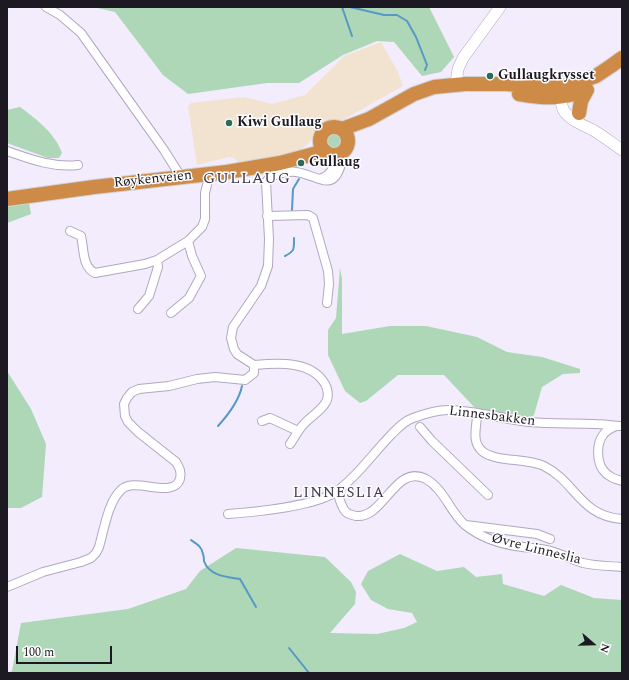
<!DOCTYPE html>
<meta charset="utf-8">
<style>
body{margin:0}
#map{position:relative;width:629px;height:680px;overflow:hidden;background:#f2ecfc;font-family:Spectral,serif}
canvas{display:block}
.frame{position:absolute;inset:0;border:8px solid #1d1923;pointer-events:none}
.north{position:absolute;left:573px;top:624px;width:40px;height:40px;-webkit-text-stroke:3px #fdfdfd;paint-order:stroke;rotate:110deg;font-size:11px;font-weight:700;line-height:16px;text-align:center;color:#1d1923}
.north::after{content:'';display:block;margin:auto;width:14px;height:18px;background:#1d1923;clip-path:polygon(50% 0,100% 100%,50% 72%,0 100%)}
.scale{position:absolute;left:16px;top:646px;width:96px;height:18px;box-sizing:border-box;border:2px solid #1d1923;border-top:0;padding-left:5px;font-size:12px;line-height:14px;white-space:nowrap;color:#1d1923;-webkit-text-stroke:3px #fdfdfd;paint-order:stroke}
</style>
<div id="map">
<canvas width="629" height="680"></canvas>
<div class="frame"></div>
<div class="north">N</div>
<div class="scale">100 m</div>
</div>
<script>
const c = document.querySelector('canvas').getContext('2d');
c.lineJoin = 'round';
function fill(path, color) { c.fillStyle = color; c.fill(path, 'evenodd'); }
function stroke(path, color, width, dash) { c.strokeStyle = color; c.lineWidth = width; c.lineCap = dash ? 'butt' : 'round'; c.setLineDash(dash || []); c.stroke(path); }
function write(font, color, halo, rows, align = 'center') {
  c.font = font + ' Spectral,serif'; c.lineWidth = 3; c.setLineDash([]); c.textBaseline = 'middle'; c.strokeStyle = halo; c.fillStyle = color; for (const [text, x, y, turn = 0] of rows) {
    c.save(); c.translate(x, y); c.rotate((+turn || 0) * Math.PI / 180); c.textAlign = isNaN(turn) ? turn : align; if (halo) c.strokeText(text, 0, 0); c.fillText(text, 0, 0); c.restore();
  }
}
fill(new Path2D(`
 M381,42l17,30 5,14 -57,32 -29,18 -19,16 -58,12 -6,-6 -5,-1 -32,8 -9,-59 3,-3 53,-6 28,7 33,-9 39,-39z`), '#f2e3d0');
fill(new Path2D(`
 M93,7h336l25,50 -13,15 -19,4 -28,-34 -17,-1 -34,14 -44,28h-32l-79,11 -25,-19 -48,-63z
 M20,107c16,12 35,26 42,46l-3,5h-11l-41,-15v-33z
 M327 140a8 8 0 1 1 16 0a8 8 0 1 1-16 0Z
 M29,203l2,11 -24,9v-16z
 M340,268l2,11v55l48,-8h36l51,11 30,15 35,5 38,12v4l-17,1 -21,13 -8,28 -5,3 -54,-10 -31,-33h-46l-32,26 -6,2 -15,-12 -17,-36v-25l8,-12z
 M7,371l24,38 15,35 -4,53 -21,11h-14z
 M236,548l89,9 26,25 5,10 -1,12 -25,29 47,1 27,-6 13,-6 -5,-9 -24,-4 -17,-9 -10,-16 7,-13 32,-17 37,17 27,-4 12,10 26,-3 1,10 41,12 17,-11 33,13 28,2v73h-614l4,-2 9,-48 107,-14 58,-20 14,-18z`), '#add7b7');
stroke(new Path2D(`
 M342,7l10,29
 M350,7l34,8h13l10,6 9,16 11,28 -2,5
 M292,210l1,-21 6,-10
 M285,256c10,-5 9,-7 9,-18
 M218,426c10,-11 21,-25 24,-40
 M191,540c6,4 11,7 12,14 1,2 1,6 1,7 5,15 23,16 36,18l16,28
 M289,648l20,25`), '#5599c4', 2);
const street = new Path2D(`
 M46,7l14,8 21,18 83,117 17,27
 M7,151c23,8 46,17 71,14
 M322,178c11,-4 13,-13 11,-23
 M267,216l41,-1 5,3 15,53 1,13 -2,19
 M70,231l11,5c3,12 1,31 14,37l50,-9 12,-4 31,-19 14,-14 3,-8v-26l2,-8
 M138,309l11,-13 9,-29 -1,-7
 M171,313l18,-15 12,-22 -9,-20 -4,-15
 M254,365c23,-2 57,-5 71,19 3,5 4,13 1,18 -5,9 -15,14 -22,22 -6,6 -9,13 -14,20
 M477,414c0,13 -6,27 5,37 12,11 45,7 62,15 32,16 36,50 78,53
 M262,421l8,-3 28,13
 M616,426c-5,2 -10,4 -13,9 -7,9 -6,27 0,35 5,7 12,9 19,11
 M420,427l12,14 56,54
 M337,491c2,6 4,15 8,20 2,3 7,4 11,5 28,3 39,-53 70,-37 18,10 24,33 39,46 15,12 32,18 50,21 13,2 27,2 39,6 10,3 19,8 29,11 12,3 26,3 39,4
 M228,514c26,-2 89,-8 109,-23 21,-15 36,-38 54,-56 7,-7 13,-14 22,-17 11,-4 23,-8 35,-8 27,0 54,9 81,12 22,2 44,1 66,2 9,0 18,2 27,2
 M466,525l71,9 13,5
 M7,587l36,-15 38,-10 10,-4 5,-5 3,-6c5,-17 9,-45 22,-57 13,-14 52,10 59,-11 2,-7 -1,-12 -4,-17l-38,-30 -10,-10 -3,-6 -1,-12 3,-6 5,-6 7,-3 30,-3 28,-7 18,-2 30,3 9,-7v-8l-17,-11 -3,-5 -3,-11 2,-11 28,-41 7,-20 1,-27 -3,-57c3,-5 6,-6 12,-8 6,-1 12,-3 18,-2 9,1 18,6 27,8 16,4 19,-18 20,-29`);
const secondary = new Path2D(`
 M456,84l2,-15 5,-11 37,-51
 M563,89c-2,7 -3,15 1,22 7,10 19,14 29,19 10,6 19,13 29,20`);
const highway = new Path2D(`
 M519,94c28,5 41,5 68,-4
 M579,113l2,-12 6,-11
 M320 141a14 14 0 1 1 28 0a14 14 0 1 1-28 0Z
 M342,129l27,-10 45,-25 20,-7 31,-3h40l43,3 21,-1 27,-10 15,-10 11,-8
 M7,199l87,-12 133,-15 53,-9 45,-12`);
stroke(street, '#b1a7c1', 10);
stroke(secondary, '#b1a7c1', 12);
stroke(highway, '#d2d1d3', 16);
stroke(street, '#fff', 8);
stroke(secondary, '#fff', 11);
stroke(highway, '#ce8b48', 14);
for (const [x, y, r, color] of [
 [490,76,4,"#296b5c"],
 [229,123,4,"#296b5c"],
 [301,163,4,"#296b5c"]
]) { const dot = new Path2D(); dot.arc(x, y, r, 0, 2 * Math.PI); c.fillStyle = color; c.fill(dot); stroke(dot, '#fdfdfd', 1.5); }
write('bold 14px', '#1d1923', '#fdfdfd', [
 ["Gullaugkrysset",498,76],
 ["Kiwi Gullaug",237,123],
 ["Gullaug",309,163]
], 'left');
write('14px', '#1d1923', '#fdfdfd', [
 ["Røykenveien",153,180,-6],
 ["Linnesbakken",492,417,7],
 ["Øvre Linneslia",536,550,14]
]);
c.letterSpacing = '1px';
write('15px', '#40384d', '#fdfdfd', [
 ["LINNESLIA",339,494]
]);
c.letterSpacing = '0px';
c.letterSpacing = '1px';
write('16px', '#40384d', '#fdfdfd', [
 ["GULLAUG",247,180]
]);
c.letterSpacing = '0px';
</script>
